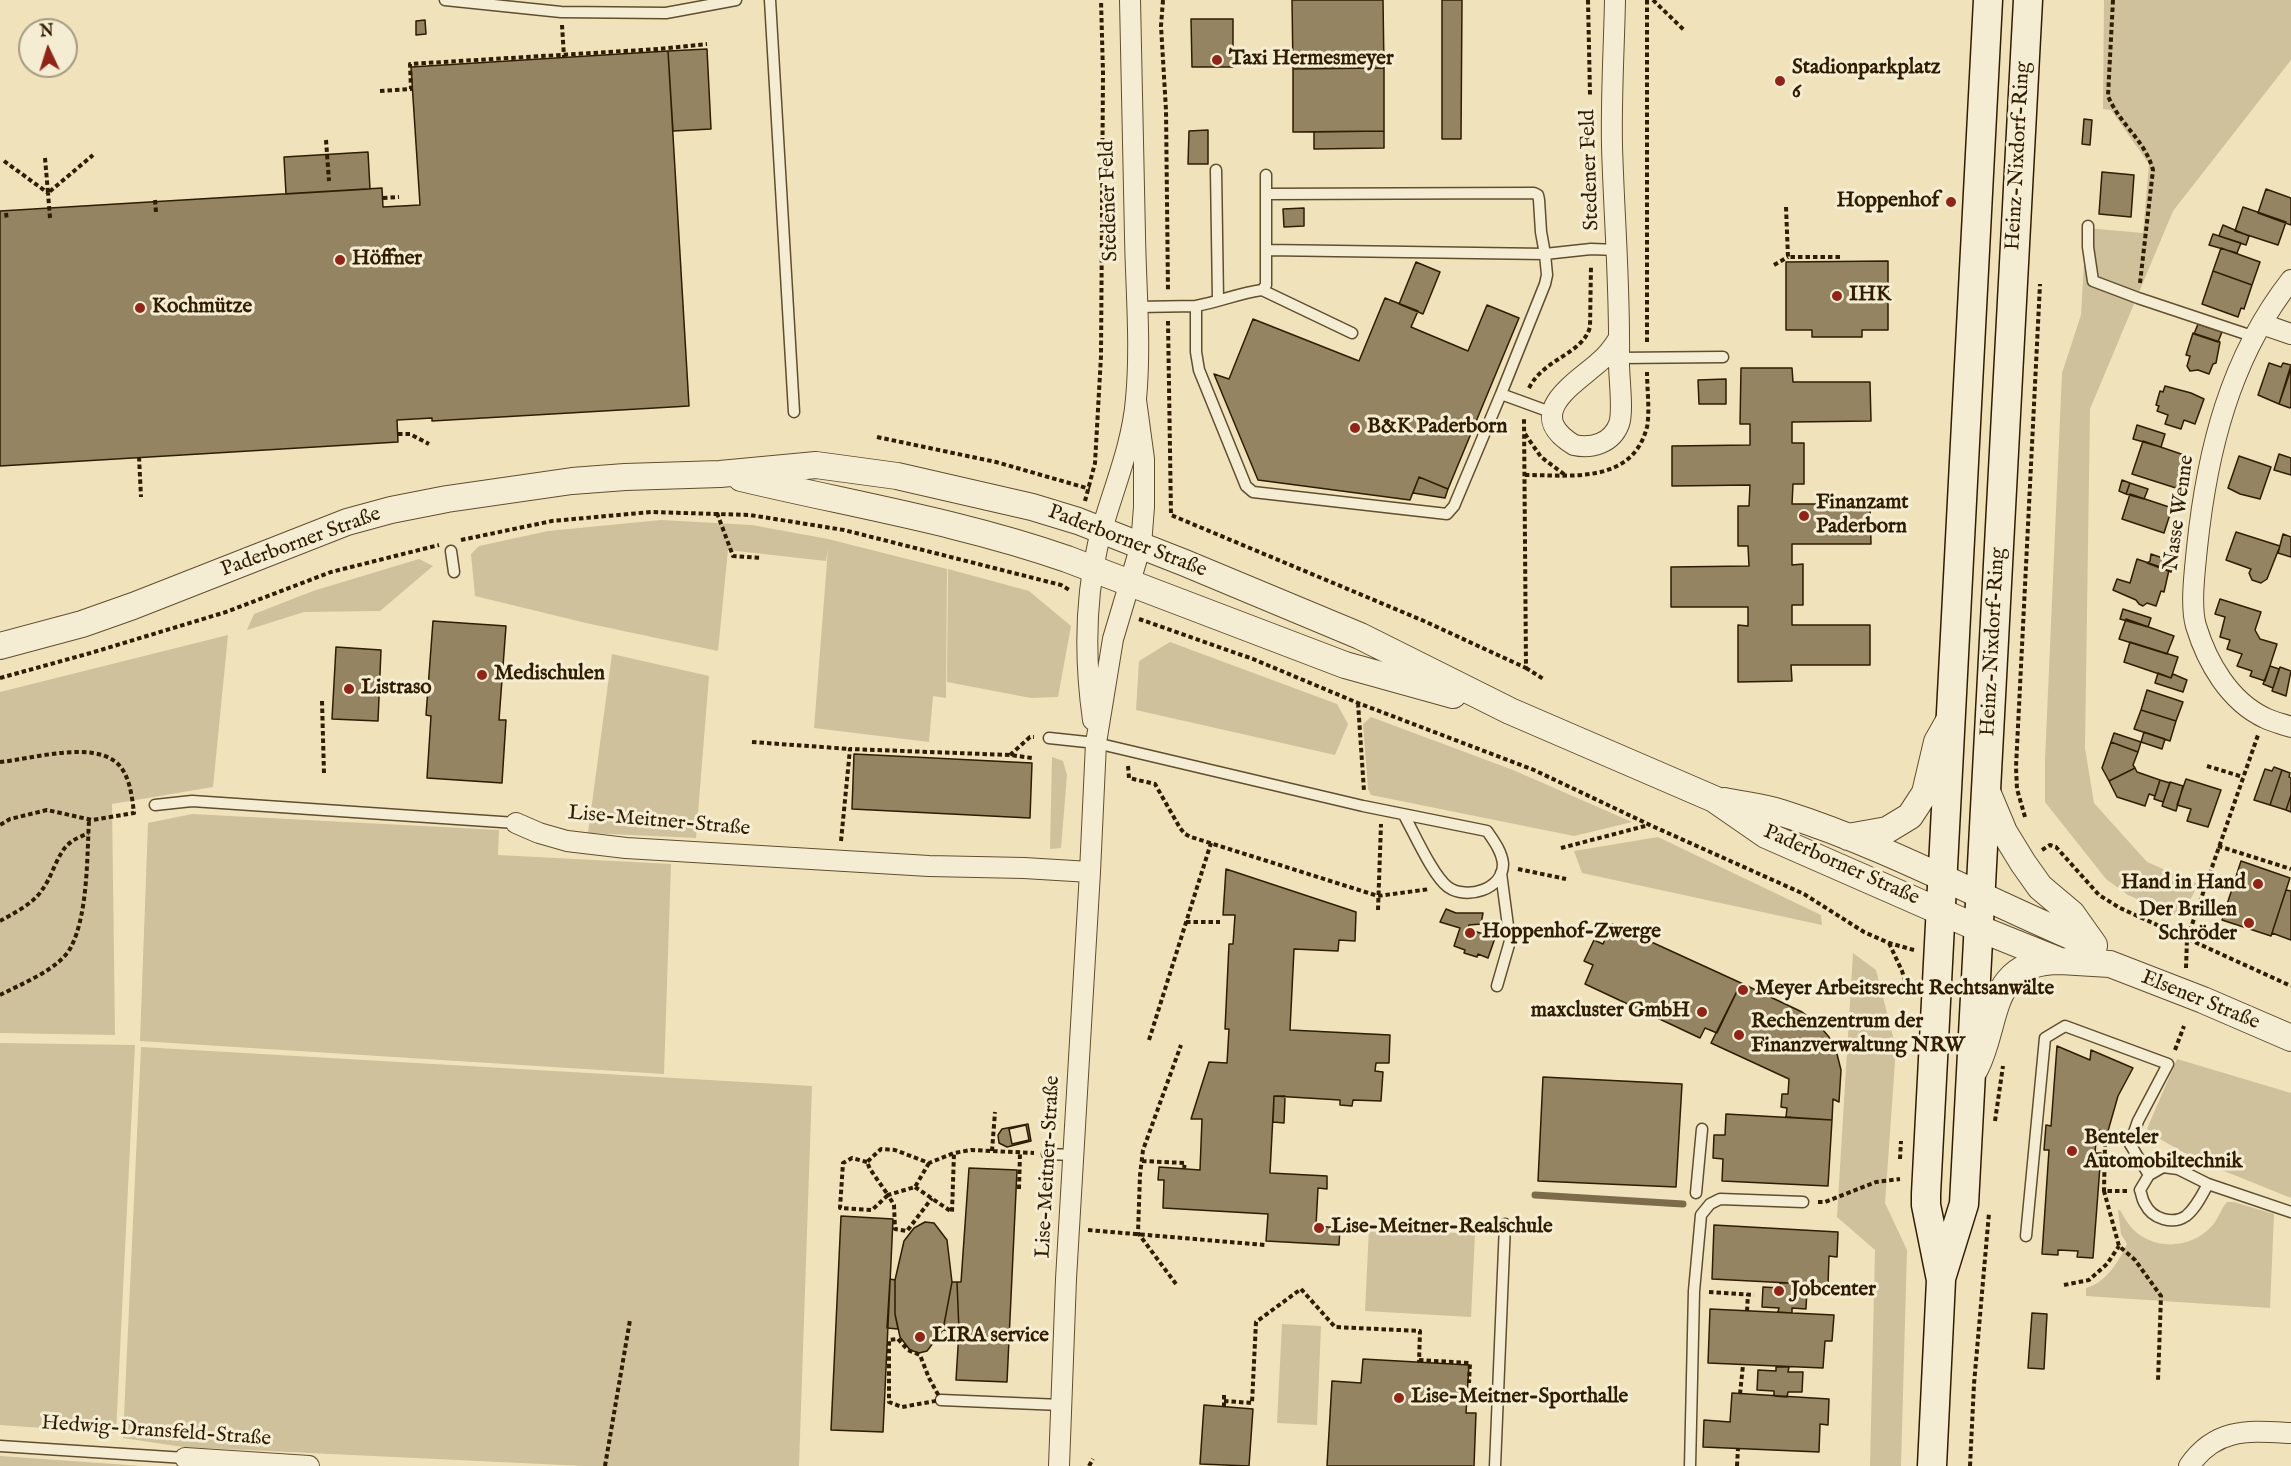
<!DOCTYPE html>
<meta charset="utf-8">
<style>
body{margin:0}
#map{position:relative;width:2291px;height:1466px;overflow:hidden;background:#f0e3bb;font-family:"IM FELL English",serif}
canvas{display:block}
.north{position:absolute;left:18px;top:18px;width:60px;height:60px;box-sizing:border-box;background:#f5edd3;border:2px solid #a69a7f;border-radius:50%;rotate:356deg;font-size:16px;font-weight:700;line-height:24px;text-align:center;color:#301d00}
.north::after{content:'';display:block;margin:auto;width:21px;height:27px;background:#8f2418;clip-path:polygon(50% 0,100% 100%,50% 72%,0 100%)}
</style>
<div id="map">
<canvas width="2291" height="1466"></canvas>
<div class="north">N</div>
</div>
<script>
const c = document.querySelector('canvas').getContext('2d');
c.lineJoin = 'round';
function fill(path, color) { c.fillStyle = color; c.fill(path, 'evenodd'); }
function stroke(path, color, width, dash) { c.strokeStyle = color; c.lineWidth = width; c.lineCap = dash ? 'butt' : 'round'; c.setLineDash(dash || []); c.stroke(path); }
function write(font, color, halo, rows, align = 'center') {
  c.font = font + ' "IM FELL English",serif'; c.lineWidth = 6; c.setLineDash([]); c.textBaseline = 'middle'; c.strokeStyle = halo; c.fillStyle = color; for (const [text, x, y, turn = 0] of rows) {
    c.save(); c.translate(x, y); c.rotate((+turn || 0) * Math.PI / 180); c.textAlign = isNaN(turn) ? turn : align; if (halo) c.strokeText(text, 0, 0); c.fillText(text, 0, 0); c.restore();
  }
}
fill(new Path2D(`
 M2104,0h187v60l-118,151 -83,198 -5,339 9,55 53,59 51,22 -15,31 -6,1 -49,-21 -22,-16 -61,-77v-42l17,-387 19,-58 5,-87 57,5 6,-69 -38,-54 -8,-1z
 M661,520l91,5 76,14 119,30 -1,129 -13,-2 -4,46 -115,-14 14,-179 -2,12 -98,-11 -10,101 -132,-28 -111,-27 -4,-42 8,-8 69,-15z
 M419,559l14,7 -53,45 -76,1 -57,18 7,-16 59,-23z
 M948,569l81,22 42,35 -13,71 -27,1 -84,-16z
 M228,635l-15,152 -101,17 3,231 -115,-2v-341z
 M1170,642l167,62 11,20 -13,31 -199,-45 3,-49z
 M612,654l97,22 -13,162 -108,-5z
 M1371,717l142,53 119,52 -58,14 -203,-41 -3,-6 -5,-65z
 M1052,757l11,4 4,14 -6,73 -11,1z
 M192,814l307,16 -1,25 173,9 -7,210 -524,-33 8,-218z
 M1658,837l163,78 1,10 -240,-52 -8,-22z
 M1853,953l23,17 20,78 -11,155 22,47 -6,216h-31l5,-216 -38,-33z
 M0,1043l135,2 -19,388 -116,-8z
 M141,1047l671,39 -13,380h-215l-401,-19 -60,-9z
 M2177,1059l114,34v105l-94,-38 -51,-29z
 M2227,1202h7l40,12 -4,94 -184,-12v-8c20,-5 33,-27 41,-44l-6,-10 -3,-24h2c3,5 6,11 10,16 21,25 60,24 82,0 6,-7 9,-17 15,-24z
 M1369,1228l106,6 -4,83 -106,-6z
 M1282,1324l39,2 -4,99 -40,-2z
 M0,1456l143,10h-143z`), '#cfc19b');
stroke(new Path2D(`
 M1535,1195l148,9`), '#7c6c4a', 7);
const building = new Path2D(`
 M1292,0h91l1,68 -91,1z
 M1442,0h20l-1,139h-19z
 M1191,19h42v48h-41z
 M425,20l1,14 -10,1v-14z
 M707,49l4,80 -38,2 -5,-80z
 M668,51l21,355 -257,15v-3l-35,2 1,22 -398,24v-255l382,-23 1,19 37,-2 -9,-138z
 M1384,68v63l-91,1v-63z
 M2084,119l8,1 -2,25 -8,-1z
 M1208,130v34h-20l1,-33z
 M1384,131v17l-70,1v-17z
 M368,152l2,37 -84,5 -2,-37z
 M2102,172l32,3 -3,42 -32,-3z
 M2266,189l25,9v27l-33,-12z
 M2243,207l43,15 -8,23 -43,-14z
 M1304,208v18l-20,1 -1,-18z
 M2223,225l26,11 -3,9 -27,-9z
 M2213,234l28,9 -4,10 -28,-8z
 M2221,248l39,14 -8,23 -39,-14z
 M1888,261v69h-26v7h-50v-7h-26v-68z
 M1416,262l24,10 -17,42 -24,-10z
 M2213,271l39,14 -8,24 -3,-1 -3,9 -36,-13z
 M1385,298l33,13 -7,16 57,24 19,-46 32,13 -71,171 -29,-12 -9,23 -152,-20 -44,-106 15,5 24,-60 106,42z
 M2198,324l24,8 -4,10 -24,-8z
 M2193,333l27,9 -4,21 -3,1 -4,10 -11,-4 -8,1 -3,-5 3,-10 -4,-1z
 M2269,363l12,4 2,-4 8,2 -12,39 -21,-9z
 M1741,368h51l1,14h77l1,39 -79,1v21h12v41h-11l-1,20h78l1,40h-79v21l11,-1v41h-11v20h78v40h-79l1,16 -54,1v-57l10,1v-19h-77v-40l78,-1 -1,-20h-10v-40h11l1,-21 -78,1v-40l78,-1v-21h-10z
 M2291,369v37l-1,2 -11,-4z
 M1726,379v25h-27l-1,-24z
 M2165,386l26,7 13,6 -9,25 -11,-4 -3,9 -16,-5 3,-9 -11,-4 2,-5 -3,-1 4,-14 3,1z
 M2137,425l28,9 -4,13 -28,-8z
 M2143,441l44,15 -11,32 -44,-14z
 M2279,454l12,4v17l-17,-5z
 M2239,456l32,11 -11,32 -20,-5 -12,-6z
 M1419,477l29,12 -3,9 -32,-5z
 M2122,480l8,3 -4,11 -7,-3z
 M2130,483l18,6 -4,10 -18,-5z
 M2130,494l42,14 -8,25 -42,-14z
 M2236,532l44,14 -13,33 -6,4 -9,-3 -3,-7 2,-4 -25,-9z
 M2283,534l8,3v20l-13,-4z
 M2151,554l23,8 -3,10 -24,-9 3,-2z
 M2137,559l32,11 -5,22 -3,-1 -5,15 -9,-3 -4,3 -4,-2 -3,-4 -23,-10 4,-11 13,4z
 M2220,599l41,13 -6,18 5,9 17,5 -12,37 -15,-5 2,-5 -15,-5 5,-12 -15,-5 3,-9 -10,-3 5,-20 -10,-3z
 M2123,609l28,9 -3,9 -28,-8z
 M2126,619l48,17 -7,18 -48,-15z
 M433,621l73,5 -7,94h7l-4,63 -75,-5 4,-62 -5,-1z
 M2130,642l48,15 -7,21 -47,-16z
 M336,647l45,3 -3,71 -46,-2z
 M2270,666l9,3 -6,19 -10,-4z
 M2280,667l11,4 -5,25 -14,-5z
 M2158,673l13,5 2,-4 14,6 -4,12 -28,-9z
 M2147,690l36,12 -7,19 -35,-11z
 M2141,710l35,11 -6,20 -36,-12z
 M2144,732l21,7 -3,10 -21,-7z
 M2114,733l27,9 -3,10 -27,-10z
 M2111,742l27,10 -5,13 2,3 -26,13 -7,-13z
 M854,754l178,9 -2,55 -178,-9z
 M2274,767l8,3 -12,35 -16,-5 11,-31 7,2z
 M2135,768l2,4 23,8 -5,16 -6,-2 -4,12 -28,-9 -8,-16z
 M2282,770l8,3 -1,4 2,1v17l-5,15 -16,-5z
 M2186,779l35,11 -13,37 -21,-6 4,-12 -14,-4z
 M2160,780l10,3 -7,19 -9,-3z
 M2170,782l13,4 -7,25 -14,-5z
 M2291,795v17l-5,-2z
 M2241,861l49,17 -19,58 -49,-16z
 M1226,869l130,43 -1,29 -16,-1 -1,11 -44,-2 -4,81 100,5 -1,28h-13l-1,8 8,1 -2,29 -28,-1 -1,6 -12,-1v-5l-66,-4 -4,77 57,3v13l-9,-1 -2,38 24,2 -1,17 -73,-4 2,-27 -105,-6 1,-28h-6l1,-13 41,3 2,-51h-11l18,-57 18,1 2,-34h-4l4,-85h4l2,-29h-12z
 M2286,890l5,1v49l-19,-7z
 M1446,909l10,4h27l-2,11 -12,1 -1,4 27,9 -7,20 -10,-4 -1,3 -13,-4 1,-3 -11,-4 6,-18 -20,-6z
 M1612,924l129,59 -24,50 -12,-5 -5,10 -115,-54 8,-19 -9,-4 10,-21 9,4z
 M1741,983l61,29 15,11 12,14 8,17 4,16 -2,32 -6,-3 -1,21 -46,-3 1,-9 -6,-1 1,-13h6l1,-15 -78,-36z
 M2057,1046l33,14 1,-10 42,18 -15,28 -10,35 -11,-1 -2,23h6l-8,105 -16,-1 1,-6 -20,-1v5l-16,-1 7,-104h-5l2,-25 5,1z
 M1543,1077l139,7 -6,103 -138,-6z
 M1274,1096h11l-1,27 -11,-1z
 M1726,1114l106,6 -4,66 -106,-5 1,-22 -10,-1 1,-23h11z
 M1028,1124l3,17 -24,6 -8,-4 -1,-8 4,-6z
 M1026,1125l3,15 -17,4 -3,-15z
 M969,1168l48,2 -10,212 -51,-2 3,-49 -2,-49h4z
 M841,1216l52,3 -10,213 -52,-2z
 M925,1222l9,1 13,17 5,42 -9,48 -16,21 -8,2 -9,-3 -10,-13 -5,-23v-34l9,-39 10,-13z
 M1714,1225l124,7 -1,25 -8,-1 -1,29 -116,-6z
 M890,1279l5,1v34l3,15 -11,-1z
 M952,1282h5l2,49 -16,-1z
 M1780,1283h13v5l14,1 -1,20 -14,-1v5l-14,-1 1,-4 -17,-1 1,-20 17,1z
 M1710,1309l124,6 -2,26h-7l-2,27 -115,-5z
 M2032,1313l15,1 -3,55 -16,-1z
 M1363,1359l106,6 -3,48h10l-2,53h-147l5,-85 29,2z
 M1776,1367h13l-1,5h15l-1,20h-14l-1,5 -13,-1v-5l-17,-1 1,-20 18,1z
 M1732,1393l97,6 -1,26 -8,-1 -1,28 -116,-5 1,-27 26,2z
 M1204,1405l49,4 -4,57 -49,-2z`);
fill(building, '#948461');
stroke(building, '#301d00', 1.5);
const service = new Path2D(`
 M445,0l116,12 105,1 70,-13
 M770,0l24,412
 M1216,170l2,130
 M1266,175v19
 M2088,226v21l5,34 45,17 117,39
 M1262,290l90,43
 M1196,306c23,-4 43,-13 66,-16l4,-5v-91l268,-1 4,2 1,5 2,32 4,22 -278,-4
 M1137,307l59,-1v46l3,18 47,116 7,6 194,22 7,-8 47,-112 52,19
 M1618,358l105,-1
 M1501,394l44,-110 2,-9 -2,-21 46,-5 26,1
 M451,551l3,21
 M1049,738l47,5 267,63 124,25c7,10 15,21 16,33 0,26 -37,36 -55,23 -15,-11 -34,-54 -44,-72
 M155,805l37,-4 324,22
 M1497,986l13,-45 -9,-68
 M1047,1154l26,1
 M2208,1184c-6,11 -12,24 -22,32 -13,9 -34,3 -41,-12 -3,-4 -3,-9 -5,-14l9,-15 14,-8 15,2 30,15 83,28
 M1696,1193l6,-64
 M2026,1236l19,-198 20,-12 103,38 -30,57 -8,23 19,31
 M1468,1397l30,1
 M941,1400l120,5
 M0,1446l185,12
 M1495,1466l10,-242
 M1690,1466l4,-175 7,-76 9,-11 10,-5 83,3`);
const minor = new Path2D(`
 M1615,0c-1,49 -4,97 -3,146 2,70 8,140 7,210 -1,17 5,54 0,68 -7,19 -27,25 -45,21 -51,-31 -1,-60 24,-82 9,-7 15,-15 21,-25
 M2291,280c-61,78 -84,171 -94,268 -2,21 -7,58 -1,78 11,36 33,75 69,92 8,4 18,6 26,9
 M2262,324l29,10
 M1093,720c-8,-57 -8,-120 5,-176 12,-48 34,-95 38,-145 5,-53 0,-109 -1,-163 -2,-79 -3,-157 -5,-236
 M516,823l23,10 28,8 59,7 303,18 95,2 66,4
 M185,1458l124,8
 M1059,1466l7,-187 24,-407 6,-129 17,-104 28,-94 3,-38v-48l-8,-59
 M2189,1466c27,-39 60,-35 102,-33`);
const tertiary = new Path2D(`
 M741,478c109,26 220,44 326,81l278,106 108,30
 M0,646l82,-22 51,-18 214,-84 44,-12 56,-11 125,-18 53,-4 95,-3 96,-9 81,11 135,31 46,14 107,42 175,73 150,75 204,88 52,36 212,93 82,33 50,3 93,36 88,38
 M1986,789l18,43 19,31 17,24 32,27 22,31
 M1724,801c19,4 40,6 58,12 108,34 208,90 312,133
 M1848,837l39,-7 23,-14 15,-23 12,-51 13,-23
 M1975,1069c24,-46 11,-108 85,-108`);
const secondary = new Path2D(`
 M1942,1275l22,-71 64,-1204
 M1932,1466l9,-186 -15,-75v-11l62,-1194`);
stroke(service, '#604e2f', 13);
stroke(minor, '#604e2f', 22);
stroke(tertiary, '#604e2f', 28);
stroke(secondary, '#301d00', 31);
stroke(new Path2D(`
 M1163,0l-2,26 5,84 2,182
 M1588,0l2,95
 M1647,0v343
 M1653,0l32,31
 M2113,0l-5,96c12,29 37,44 45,74l-13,113
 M562,25l2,32
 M380,91l31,-2 -1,-25 249,-15 48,-5
 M326,140l3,41
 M45,158l3,35 45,-38
 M4,161l44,32 2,25
 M1591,181v52
 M383,198l16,-1
 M155,200l1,12
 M1786,207l2,50h52
 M6,213l1,7
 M1774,265l14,-8
 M1168,321l3,194 253,106 102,47 -2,-249
 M1529,388c15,-30 53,-33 61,-61l1,-62
 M398,434h12l19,10
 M1525,434l16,23 24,18
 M877,437l119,25 94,27
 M139,457l2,40
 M1525,475c45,0 107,10 122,-48 3,-15 0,-39 0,-55
 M1085,501l10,-38 6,-107 2,-283 -2,-73
 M717,513l16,43 29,2
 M461,540l91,-19 99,-9 99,3 94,15 217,55 10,6
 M1139,619l114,40 105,44 176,67 116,55 154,69 60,38 25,11 25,7
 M1526,668l19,12
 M0,678l94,-26 132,-40 105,-40 108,-27
 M322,701l2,73
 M1358,703l6,88
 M752,742l98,7
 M1010,755l20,-18h4
 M0,762c32,-3 93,-22 118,2 12,12 14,33 16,49l-42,7 -45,-10 -37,9 -10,6
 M1128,766l1,12 26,6 25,44 5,6 6,3 187,59 52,-7
 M2207,766l36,11
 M2025,817l-8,-28 -1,-22 24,-483
 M841,841l9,-92 160,6 22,3
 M2218,846l73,23
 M1561,848l88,-23
 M2042,850l8,-5 6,2 43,48 21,13 171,78
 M1518,869l48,10
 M1378,910l3,-86
 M0,921c14,-8 33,-17 42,-31 11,-14 15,-38 29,-48 5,-4 12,-6 17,-9
 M1186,922h34
 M1889,943l13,28 8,26
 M2186,968l1,-29 71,-204
 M0,995c21,-11 60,-26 71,-48 17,-33 16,-91 18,-127
 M1149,1040l62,-197
 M2175,1050l9,-24
 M1995,1121l8,-55
 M2096,1142l9,2 -1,47
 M992,1151l3,-39
 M1900,1159l1,-18
 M1142,1161l43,2 -1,5
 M867,1162l-15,-4 -9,5 -3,45 32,2 16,-15 -18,-26 -3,-7 14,-13 14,1 34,13 25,-10 17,-3 63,3
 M929,1163l-14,24 -27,8 6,10 1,24 12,2 25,-33
 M915,1187l37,25 2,-59
 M1019,1189l1,-36
 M2127,1191h-23l15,55 16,14 26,36 -3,85
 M1818,1202h7l51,-20 24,-3
 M1088,1230l177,15
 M1176,1284l-38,-51 2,-58 3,-25 38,-105
 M2064,1285l25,-5 18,-16 12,-18
 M1709,1292l45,3
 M1747,1311l1,-17
 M898,1339l10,11 12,5 9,23 12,22 -39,7 -13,-5v-62z
 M1419,1360l51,3 -1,20
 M1740,1394l3,-29
 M1224,1401l28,2 4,-81 45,-33 34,38 85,4 -1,31
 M1224,1407v-14
 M605,1466l25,-146
 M1089,1466l4,-7
 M1737,1466l1,-18
 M1970,1466l4,-82 15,-171`), '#301d00', 4, [4.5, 3]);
stroke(service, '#f5edd3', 10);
stroke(minor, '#f5edd3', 20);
stroke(tertiary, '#f5edd3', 26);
stroke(secondary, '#f5edd3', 28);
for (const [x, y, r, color] of [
 [1217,60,6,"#8f2418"],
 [1780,81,6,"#8f2418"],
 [1951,202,6,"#8f2418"],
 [340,260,6,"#8f2418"],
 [1837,296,6,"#8f2418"],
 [140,308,6,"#8f2418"],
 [1355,428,6,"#8f2418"],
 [1804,516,6,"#8f2418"],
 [482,675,6,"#8f2418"],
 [349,689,6,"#8f2418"],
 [2258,884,6,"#8f2418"],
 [2249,923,6,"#8f2418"],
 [1470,933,6,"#8f2418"],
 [1743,990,6,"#8f2418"],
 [1702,1012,6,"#8f2418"],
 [1739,1035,6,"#8f2418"],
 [2072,1151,6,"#8f2418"],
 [1319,1228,6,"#8f2418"],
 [1779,1291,6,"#8f2418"],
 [920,1337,6,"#8f2418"],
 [1399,1398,6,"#8f2418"]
]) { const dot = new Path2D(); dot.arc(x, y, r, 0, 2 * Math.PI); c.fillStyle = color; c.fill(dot); stroke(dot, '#f5edd3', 2); }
write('bold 21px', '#301d00', '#f5edd3', [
 ["Taxi Hermesmeyer",1229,60],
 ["Stadionparkplatz",1792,69],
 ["6",1792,93],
 ["Hoppenhof",1939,202,"right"],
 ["Höffner",352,260],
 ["IHK",1849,296],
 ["Kochmütze",152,308],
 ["B&K Paderborn",1367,428],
 ["Finanzamt",1816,504],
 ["Paderborn",1816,528],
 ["Medischulen",494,675],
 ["Listraso",361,689],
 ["Hand in Hand",2246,884,"right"],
 ["Der Brillen",2237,911,"right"],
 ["Schröder",2237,935,"right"],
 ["Hoppenhof-Zwerge",1482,933],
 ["Meyer Arbeitsrecht Rechtsanwälte",1755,990],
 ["maxcluster GmbH",1690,1012,"right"],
 ["Rechenzentrum der",1751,1023],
 ["Finanzverwaltung NRW",1751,1047],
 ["Benteler",2084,1139],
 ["Automobiltechnik",2084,1163],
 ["Lise-Meitner-Realschule",1331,1228],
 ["Jobcenter",1791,1291],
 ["LIRA service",932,1337],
 ["Lise-Meitner-Sporthalle",1411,1398]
], 'left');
write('21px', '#301d00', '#f5edd3', [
 ["Heinz-Nixdorf-Ring",2019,156,-87],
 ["Stedener Feld",1591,170,-92],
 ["Stedener Feld",1110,201,-92],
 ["Nasse Wenne",2180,513,-82],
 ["Paderborner Straße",1127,542,21],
 ["Paderborner Straße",301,543,-20],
 ["Heinz-Nixdorf-Ring",1994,642,-87],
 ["Lise-Meitner-Straße",659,822,5],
 ["Paderborner Straße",1841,866,24],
 ["Elsener Straße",2200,1001,22],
 ["Lise-Meitner-Straße",1049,1167,-87],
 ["Hedwig-Dransfeld-Straße",156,1432,4]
]);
</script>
